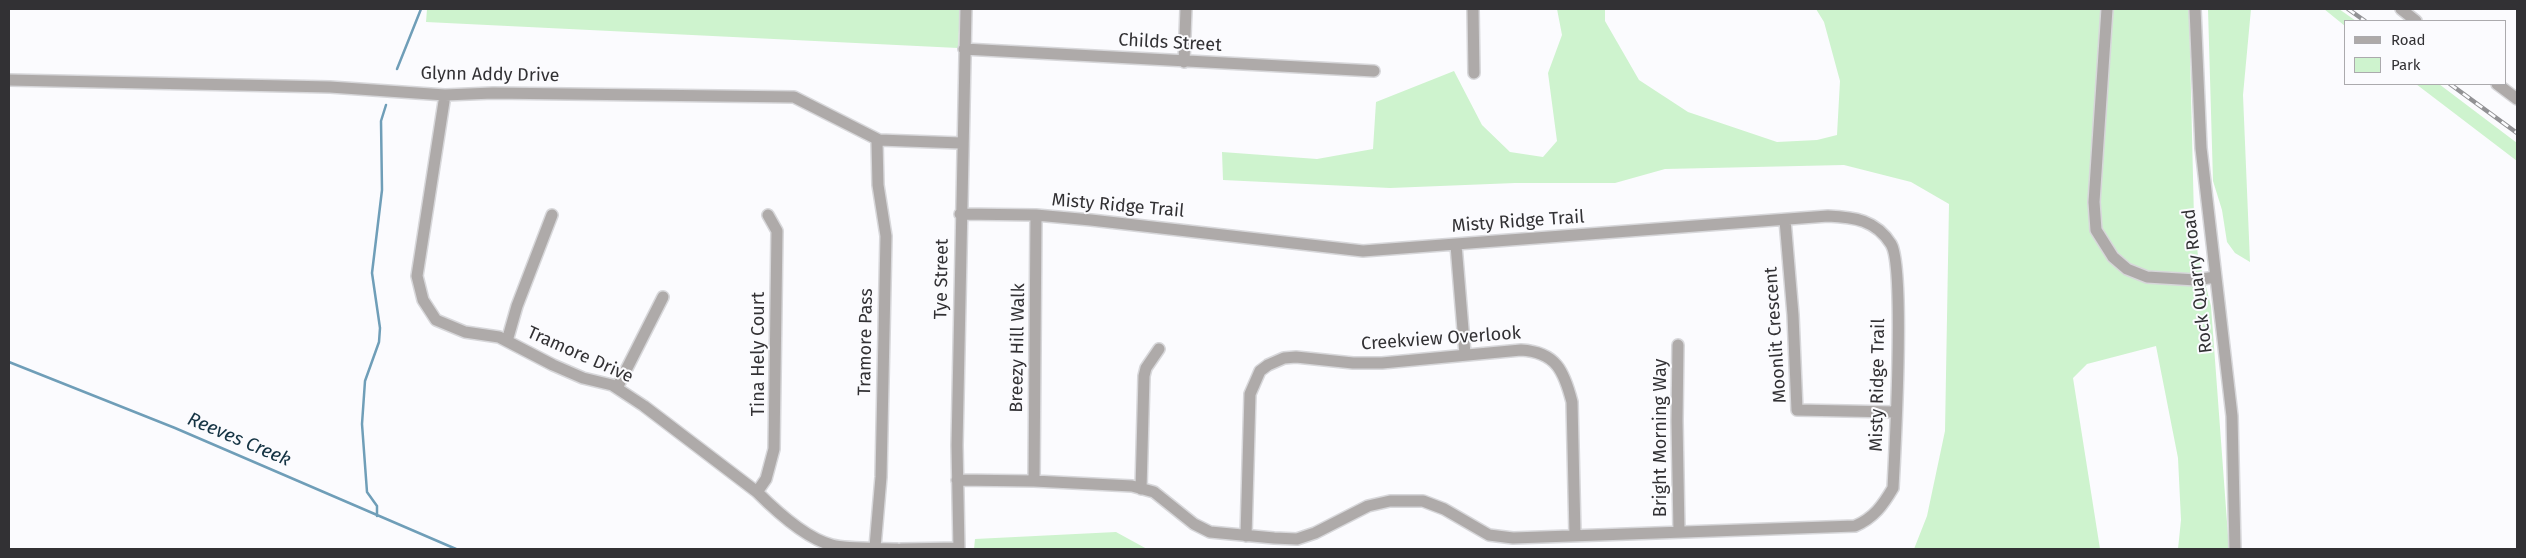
<!DOCTYPE html>
<style>
body{margin:0}
#map{position:relative;width:2526px;height:558px;overflow:hidden;background:#fbfbfe;font-family:"Fira Sans",sans-serif}
canvas{display:block}
.frame{position:absolute;inset:0;border:10px solid #323134;pointer-events:none}
.legend{position:absolute;left:2344px;top:20px;width:162px;height:65px;box-sizing:border-box;background:#fbfbfe;border:1px solid #abaaad;margin:0;padding:6px 9px;list-style:none;font-size:15px;color:#323134}
.legend li{display:flex;align-items:center;gap:10px;height:25px}
.legend b{width:25px;border:1px solid #abaaad}
</style>
<div id="map">
<canvas width="2526" height="558"></canvas>
<div class="frame"></div>
<ul class="legend">
<li><b style="height:6px;background:#aeaaa9"></b>Road</li>
<li><b style="height:14px;background:#cef3ce"></b>Park</li>
</ul>
</div>
<script>
const c = document.querySelector('canvas').getContext('2d');
c.lineJoin = 'round';
function fill(path, color) { c.fillStyle = color; c.fill(path, 'evenodd'); }
function stroke(path, color, width, dash) { c.strokeStyle = color; c.lineWidth = width; c.lineCap = dash ? 'butt' : 'round'; c.setLineDash(dash || []); c.stroke(path); }
function write(font, color, halo, rows, align = 'center') {
  c.font = font + ' "Fira Sans",sans-serif'; c.lineWidth = 4; c.setLineDash([]); c.textBaseline = 'middle'; c.strokeStyle = halo; c.fillStyle = color; for (const [text, x, y, turn = 0] of rows) {
    c.save(); c.translate(x, y); c.rotate((+turn || 0) * Math.PI / 180); c.textAlign = isNaN(turn) ? turn : align; if (halo) c.strokeText(text, 0, 0); c.fillText(text, 0, 0); c.restore();
  }
}
fill(new Path2D(`
 M427,9h533l-2,39 -532,-26z
 M1557,9h48v12l34,59 49,32 89,30 40,-2 20,-5 3,-54 -16,-59 -8,-13h373l5,210 4,37 13,50 18,243h-51l3,-29 -3,-62 -22,-112 -69,18 -14,14 27,171h-186l13,-33 18,-85 4,-227 -38,-22 -67,-17 -179,4 -50,14h-100l-125,5 -167,-8 -1,-28 95,7 56,-10 3,-47 78,-31 28,54 28,27 33,5 14,-16 -9,-68 14,-38z
 M2208,9h43l-8,86 7,167 -15,-9 -8,-11 -5,-32 -9,-29z
 M2324,9h15l17,12h-11v5z
 M2416,84h23l78,59v18z
 M1116,532l31,17h-173l1,-10z`), '#cef3ce');
stroke(new Path2D(`
 M397,69l24,-60
 M9,362l166,66 281,121
 M377,516v-10l-10,-14 -5,-68 3,-43 14,-39 1,-14 -8,-55 10,-83 -1,-69 5,-16`), '#6f9eb8', 2.5);
const minor = new Path2D(`
 M1473,9l1,64
 M2107,9l-13,193 2,28 17,27 14,12 20,8 49,3 19,-3
 M2195,9l6,139 31,268 3,133
 M2401,9l15,12
 M964,49l410,22
 M1184,62l2,-53
 M9,80l321,7 115,8 48,-2 301,4 85,43 82,3
 M2497,84l20,15
 M445,95l-28,181 6,24 13,20 29,12 34,5 54,28 30,13 29,7 32,21 113,86c18,18 50,47 75,53 15,4 48,3 65,4
 M1785,220l8,95 4,95 98,2
 M1456,245l9,109
 M507,341l10,-35 35,-91
 M1678,345l-1,76 2,110
 M617,388l46,-91
 M957,480l77,1 98,5 22,6 40,32 16,8 64,6 23,1 18,-6 53,-27 22,-5h33l21,8 45,26 24,3 342,-12c19,-8 28,-21 38,-38 2,-37 12,-222 -2,-244 -15,-24 -37,-27 -63,-28l-465,35 -272,-31 -55,-5 -76,-1
 M1034,481l2,-266
 M1141,489l3,-113 2,-8 13,-19
 M757,492l9,-13 8,-30 3,-218 -9,-16
 M1246,536l4,-142 10,-23 8,-6 16,-7 12,-1 57,6h29l139,-13c35,2 43,21 51,52l3,133
 M875,547l6,-70 5,-241 -8,-51 -1,-43 2,-2
 M901,549l58,-1
 M959,549l-2,-104 9,-436`);
stroke(minor, '#d7d7da', 14);
stroke(minor, '#aeaaa9', 11);
const rail = new Path2D(`
 M2348,9l17,12
 M2450,84l67,49`);
stroke(rail, '#929295', 4.5);
stroke(rail, '#fbfbfe', 2.5, [8]);
write('18px', '#323134', '#fbfbfe', [
 ["Childs Street",1170,43,3],
 ["Glynn Addy Drive",490,75,1],
 ["Misty Ridge Trail",1118,206,5],
 ["Misty Ridge Trail",1518,222,-4],
 ["Tye Street",942,279,-89],
 ["Rock Quarry Road",2198,281,-97],
 ["Moonlit Crescent",1776,335,-94],
 ["Creekview Overlook",1441,339,-4],
 ["Tramore Pass",866,342,-89],
 ["Breezy Hill Walk",1018,348,-89],
 ["Tina Hely Court",759,354,-90],
 ["Tramore Drive",580,355,24],
 ["Misty Ridge Trail",1878,385,-89],
 ["Bright Morning Way",1661,438,-90]
]);
write('italic 19px', '#143343', '#fbfbfe', [
 ["Reeves Creek",239,440,23]
]);
</script>
